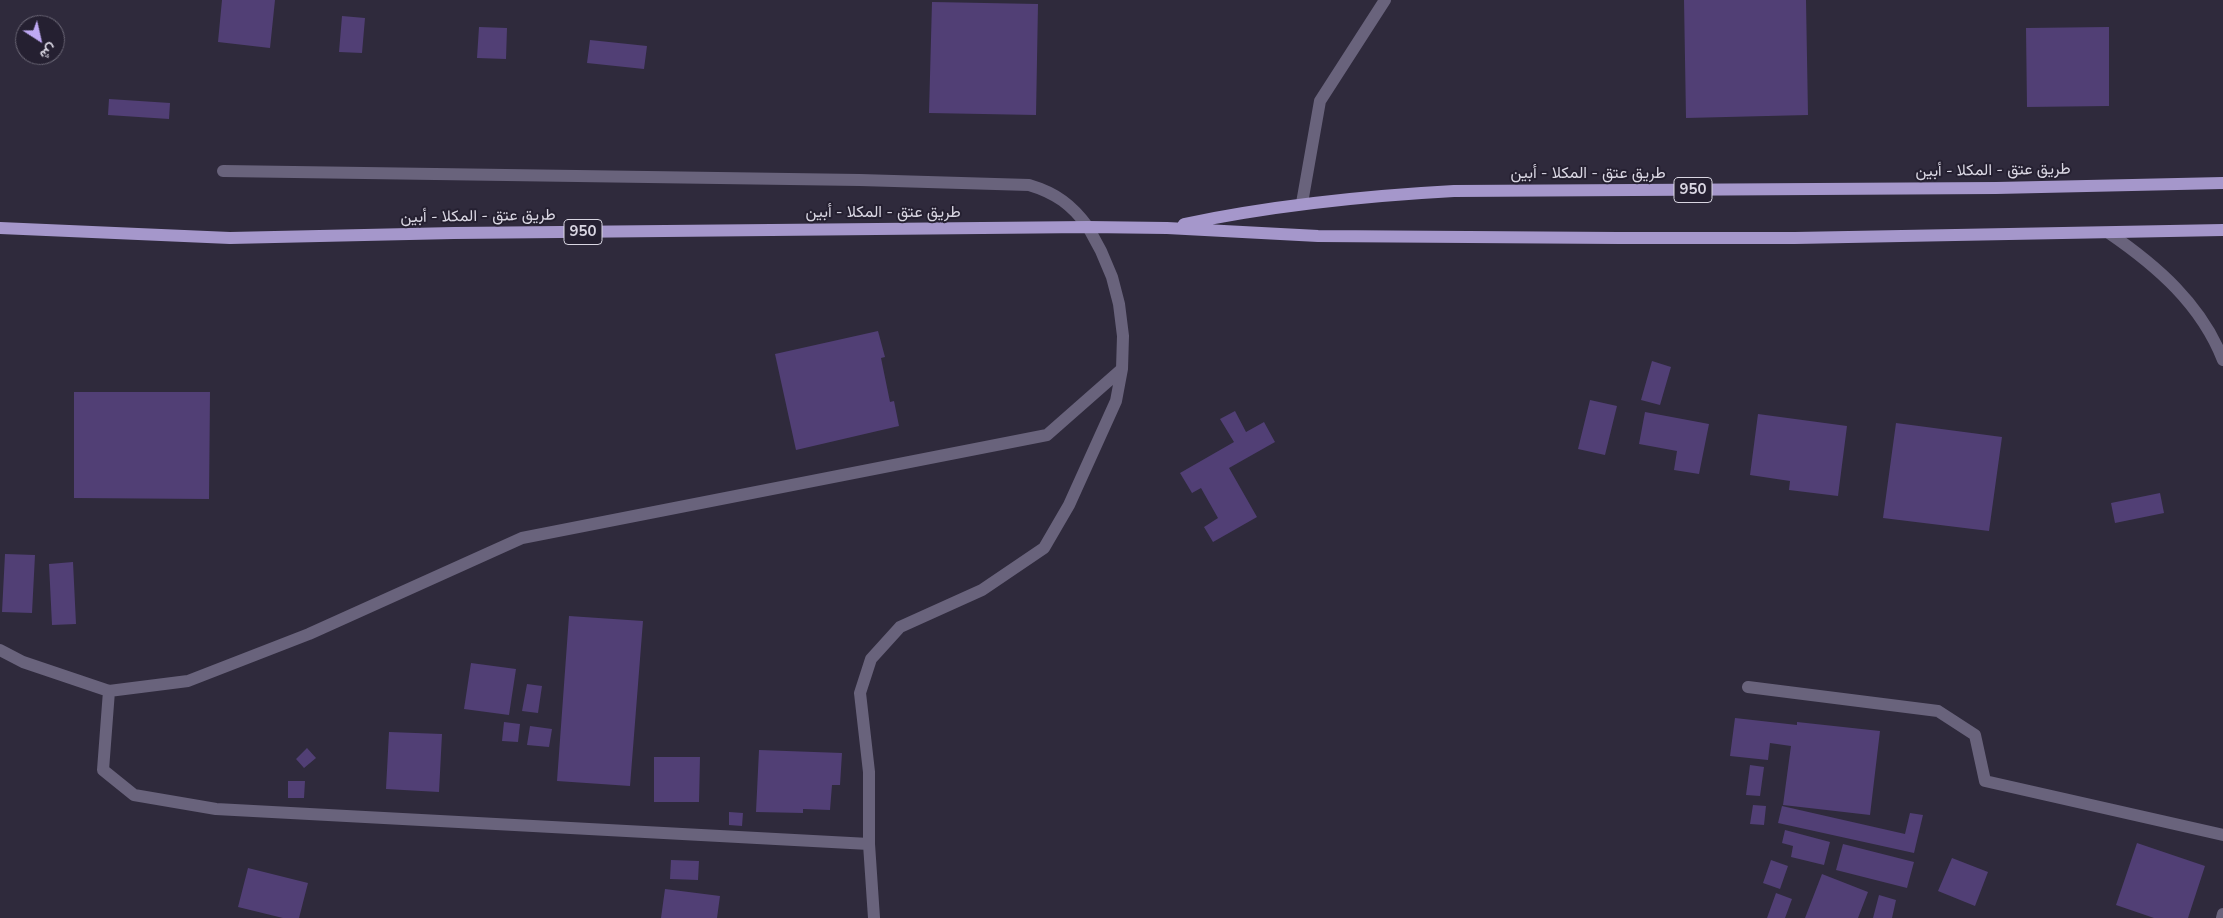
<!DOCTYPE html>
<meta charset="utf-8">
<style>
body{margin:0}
#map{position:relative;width:2223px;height:918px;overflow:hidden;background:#2f2a3c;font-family:"Nunito Sans",Vazirmatn,sans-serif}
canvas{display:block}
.north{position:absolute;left:15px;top:15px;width:50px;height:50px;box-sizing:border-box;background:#252031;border:1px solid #6d6978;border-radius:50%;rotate:145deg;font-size:14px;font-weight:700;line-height:20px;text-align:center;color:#d9d6e2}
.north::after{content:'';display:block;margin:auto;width:18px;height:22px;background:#bfa9f4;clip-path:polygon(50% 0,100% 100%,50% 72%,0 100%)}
</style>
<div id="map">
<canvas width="2223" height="918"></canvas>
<div class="north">ش</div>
</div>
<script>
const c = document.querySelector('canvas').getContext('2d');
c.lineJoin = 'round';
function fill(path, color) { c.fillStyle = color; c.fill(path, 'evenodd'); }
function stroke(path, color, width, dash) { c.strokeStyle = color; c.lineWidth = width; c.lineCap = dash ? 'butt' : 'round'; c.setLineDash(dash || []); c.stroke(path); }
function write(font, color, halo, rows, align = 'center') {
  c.font = font + ' "Nunito Sans",Vazirmatn,sans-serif'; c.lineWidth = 4; c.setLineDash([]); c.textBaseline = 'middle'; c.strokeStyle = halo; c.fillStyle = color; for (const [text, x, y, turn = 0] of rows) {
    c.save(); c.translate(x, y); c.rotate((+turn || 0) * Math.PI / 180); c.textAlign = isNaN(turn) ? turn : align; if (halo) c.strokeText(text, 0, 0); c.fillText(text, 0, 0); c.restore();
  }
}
fill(new Path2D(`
 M222,0h53l-5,48 -52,-6z
 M1684,0h122l2,115 -122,3z
 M932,2l106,2 -2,111 -107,-2z
 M342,16l23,2 -3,35 -23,-1z
 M479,27l28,1 -1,31 -29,-1z
 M2109,27v79l-82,1 -1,-79z
 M590,40l57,6 -3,23 -57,-6z
 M109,99l61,4 -1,16 -61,-4z
 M878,331l7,26 -4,1 9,44 4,-1 5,25 -103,24 -21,-96z
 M1652,361l19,6 -11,38 -19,-5z
 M74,392h136l-1,107 -135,-1z
 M1590,400l27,6 -12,49 -27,-6z
 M1235,411l11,21 18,-10 11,20 -46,26 28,49 -44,25 -9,-15 14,-9 -17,-30 -9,5 -12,-20 54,-31 -14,-23z
 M1645,412l64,12 -10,50 -25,-4 3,-19 -38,-7z
 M1758,414l89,12 -9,70 -49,-6 1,-9 -40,-6z
 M1896,423l106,14 -13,94 -106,-13z
 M2160,493l4,20 -49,10 -4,-20z
 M5,554l30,1 -3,58 -30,-1z
 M73,562l3,62 -24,1 -3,-61z
 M569,616l74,5 -13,165 -73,-5z
 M471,663l45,6 -7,46 -45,-6z
 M527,684l15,2 -4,27 -16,-2z
 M1735,718l62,7v-3l83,9 -10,84 -87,-10 8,-59 -21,-3 -2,17 -38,-4z
 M504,722l16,2 -2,18 -16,-1z
 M530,726l22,3 -3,18 -22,-2z
 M389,732l53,2 -3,58 -53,-3z
 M307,748l9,10 -12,10 -8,-9z
 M759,750l83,3 -2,32h-8l-2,25 -27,-1v4l-47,-1z
 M654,757h46l-1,45h-45z
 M1750,765l14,2 -4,29 -14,-1z
 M288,781h17l-1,17h-16z
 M1753,805l13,1 -2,19 -14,-1z
 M1782,806l123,28 5,-21 13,2 -9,38 -136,-30z
 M729,812l14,1 -1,13 -13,-1z
 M1785,830l45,12 -6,23 -33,-8 2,-11 -11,-3z
 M2137,843l68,23 -17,52h-34l-38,-13z
 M1843,844l71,18 -7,26 -71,-18z
 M1952,858l36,14 -13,34 -37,-15z
 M671,860l28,1 -1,19 -28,-1z
 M1771,860l17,6 -8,23 -17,-6z
 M248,868l60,15 -9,35h-16l-45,-11z
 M1822,874l46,18 -10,26h-53z
 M665,889l55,7 -3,22h-56z
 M1776,893l16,6 -7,19h-18z
 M1879,895l17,5 -4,18h-19z`), '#513f75');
stroke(new Path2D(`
 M223,171l637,9 169,5c27,8 43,20 59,42`), '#69637c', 12);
stroke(new Path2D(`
 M1302,203l18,-102 65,-101
 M2109,233c48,33 92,71 114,127
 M0,650l23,12 86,29 79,-10 121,-47 213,-96 525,-103 75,-66
 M1748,687l190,24 37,24 10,46 238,54
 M109,691l-6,79 31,25 82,14 653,35
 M874,918l-5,-74v-72l-9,-79 11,-34 29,-32 82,-37 62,-42 25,-43 47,-104 6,-32 1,-33 -4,-32 -7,-27 -11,-26 -13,-24
 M2222,918l1,-4`), '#69637c', 12);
stroke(new Path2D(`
 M1184,224c91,-19 177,-28 270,-33l542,-3 227,-5
 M0,228l230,10 224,-5 634,-6 79,1 151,8 300,2h177l428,-8`), '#a597cb', 12);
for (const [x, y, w] of [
 [1693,190,38],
 [583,232,38]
]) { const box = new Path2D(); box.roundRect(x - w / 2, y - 12.5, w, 25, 4); c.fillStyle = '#252031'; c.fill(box); stroke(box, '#d9d6e2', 1); }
write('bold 15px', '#d9d6e2', null, [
 ["950",1693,190],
 ["950",583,232]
]);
write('16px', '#d9d6e2', '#252031', [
 ["طريق عتق - المكلا - أبين",1993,171,-1],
 ["طريق عتق - المكلا - أبين",1588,174],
 ["طريق عتق - المكلا - أبين",883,213],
 ["طريق عتق - المكلا - أبين",478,217,-1]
]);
</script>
